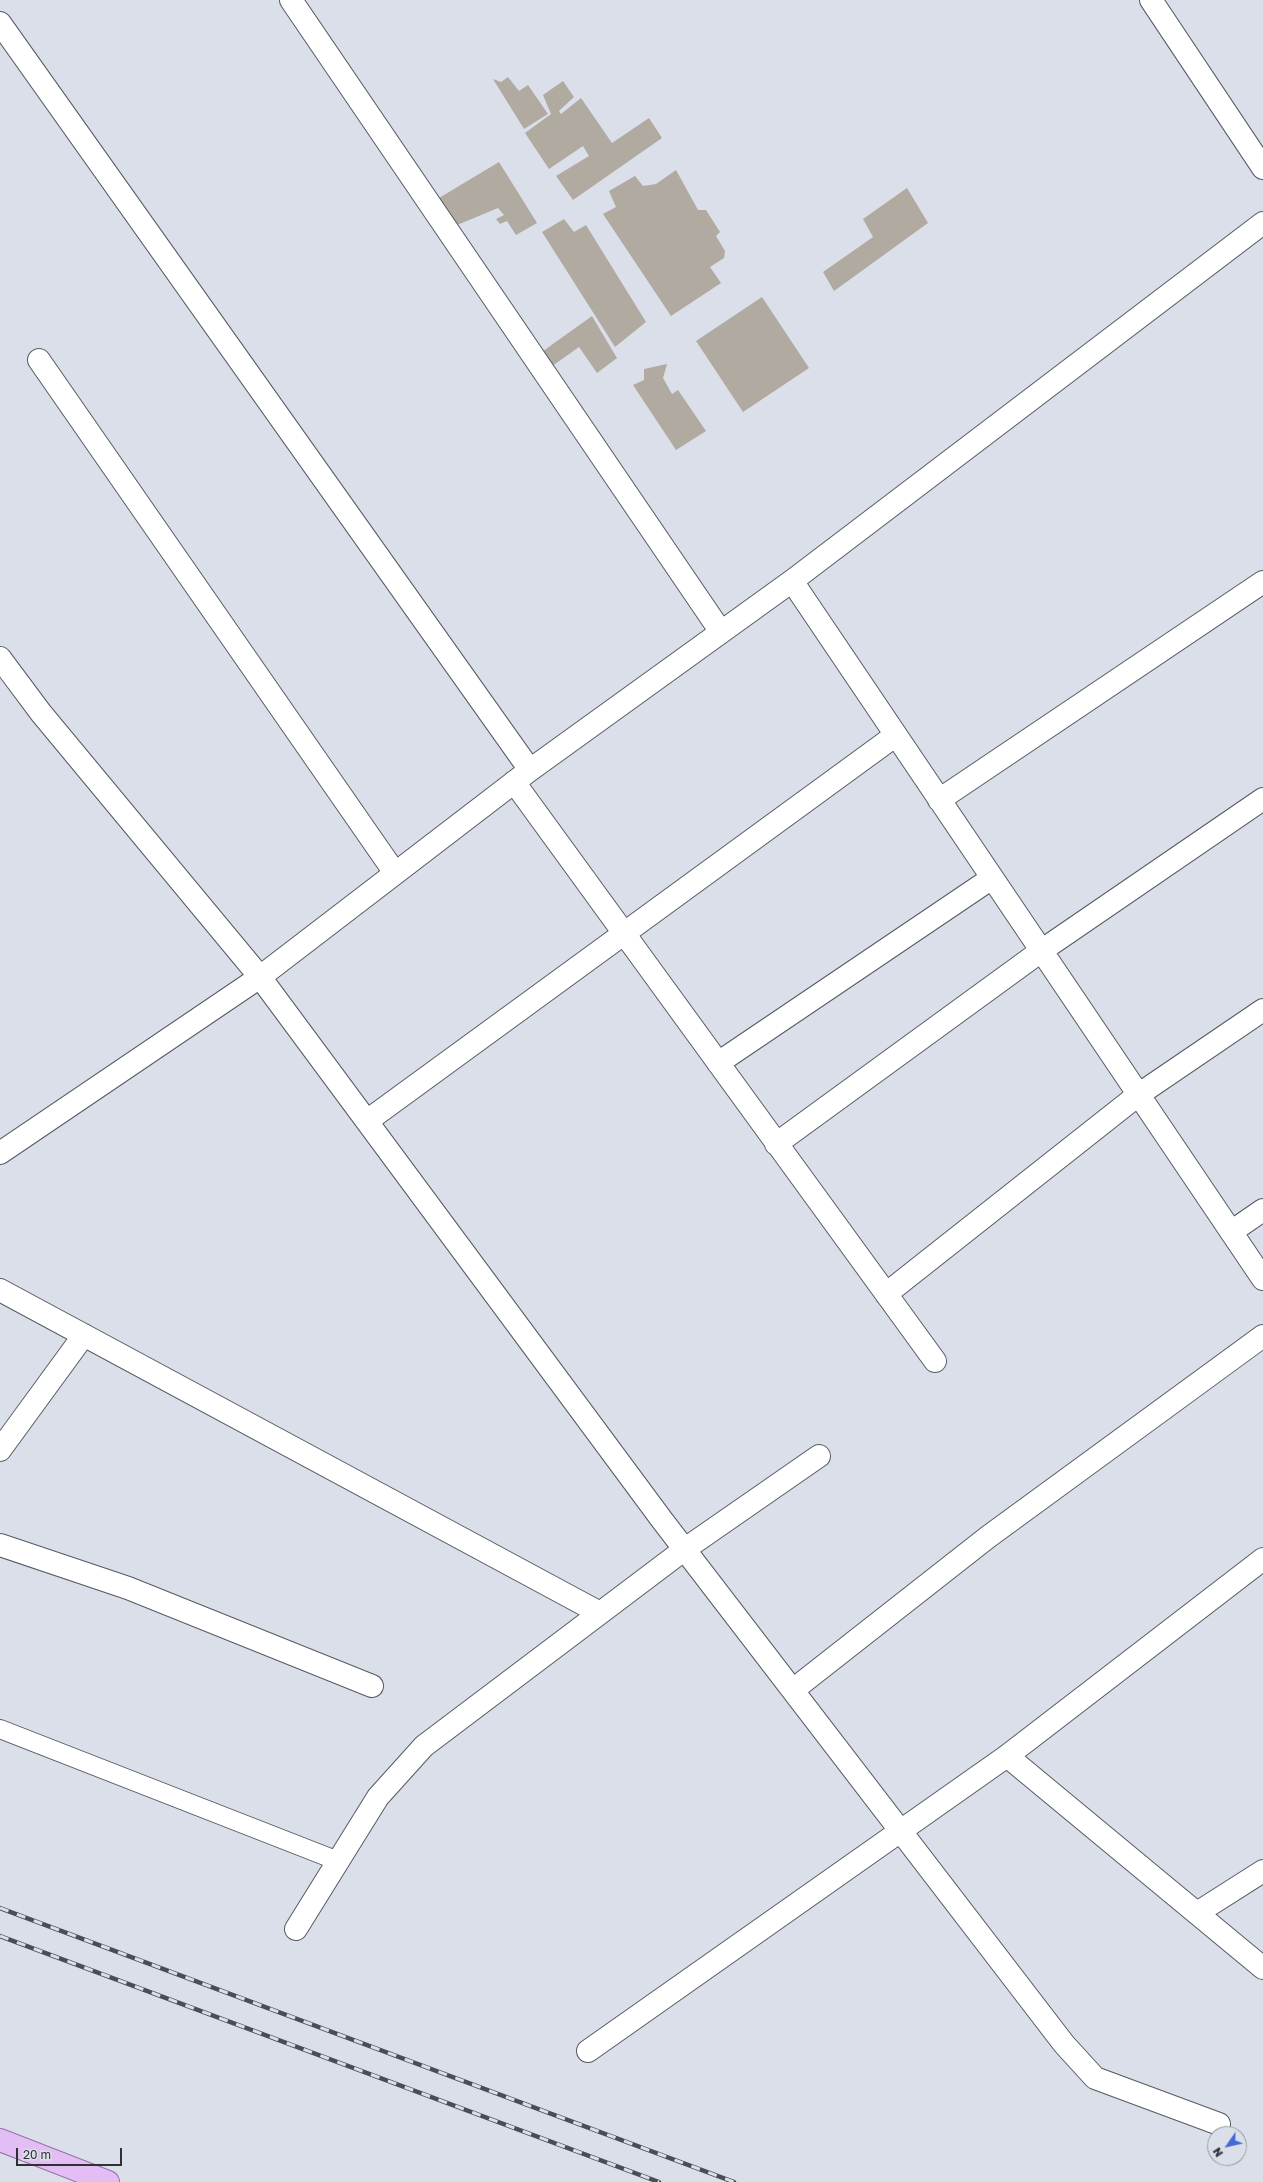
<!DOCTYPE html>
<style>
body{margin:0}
#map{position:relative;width:1263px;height:2182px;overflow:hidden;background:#dadfe9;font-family:"Golos Text",sans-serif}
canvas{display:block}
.north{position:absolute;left:1207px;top:2126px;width:40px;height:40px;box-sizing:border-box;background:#dadfe9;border:1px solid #9599a1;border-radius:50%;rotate:236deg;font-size:11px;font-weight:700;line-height:16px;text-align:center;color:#2e3034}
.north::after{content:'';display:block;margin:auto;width:14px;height:18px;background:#4368da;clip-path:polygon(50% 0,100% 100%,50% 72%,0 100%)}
.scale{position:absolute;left:16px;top:2148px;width:106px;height:18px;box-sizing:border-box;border:2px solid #2e3034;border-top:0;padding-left:5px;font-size:12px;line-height:14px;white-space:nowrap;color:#2e3034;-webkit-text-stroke:3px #dadfe9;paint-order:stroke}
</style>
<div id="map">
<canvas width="1263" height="2182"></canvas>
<div class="north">N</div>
<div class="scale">20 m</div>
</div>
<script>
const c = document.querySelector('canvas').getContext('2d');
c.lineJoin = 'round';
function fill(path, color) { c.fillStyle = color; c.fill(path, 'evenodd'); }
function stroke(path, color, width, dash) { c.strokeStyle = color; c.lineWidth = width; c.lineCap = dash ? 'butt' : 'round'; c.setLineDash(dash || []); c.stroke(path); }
fill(new Path2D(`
 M508,77l11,14 9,-6 20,29 -24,15 -31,-50 8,3z
 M563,81l11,16 -15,14 2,3 20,-16 31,45 37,-25 13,20 -89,62 -17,-24 33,-20 -6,-10 -34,23 -24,-36 26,-19 -8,-19z
 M499,162l38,61 -21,12 -9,-14 -7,3 -4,-5 8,-4 -6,-7 -48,20 -16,-27z
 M676,170l22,40h8l14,22 -4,4 9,15 -1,7 -14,9 11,16 -50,33 -68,-102 13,-7 -7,-16 26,-15 8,10 13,-2z
 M907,188l21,35 -94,68 -11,-19 50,-35 -10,-18z
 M564,219l10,13 12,-7 60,97 -31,25 -73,-115z
 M762,297l47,71 -66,44 -47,-71z
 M592,316l25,42 -20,15 -18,-26 -31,22 -9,-15z
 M667,364l-4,14 9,16 6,-4 28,41 -30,19 -43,-65 11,-5v-11z`), '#b1aaa1');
const lane = new Path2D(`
 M0,1729l338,132`);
const street = new Path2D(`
 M291,0l430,632
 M1151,0l112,168
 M0,23l530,747
 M39,360l356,513
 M792,581l471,698
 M0,658l41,55 219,264 402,543 402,524 31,34 124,46
 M514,782l421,579
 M939,800l324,-218
 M718,1063l274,-185
 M367,1121l529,-386
 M776,1144l265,-193 222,-152
 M0,1153l260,-176 270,-207 262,-189 471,-358
 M1231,1232l32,-22
 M0,1290l600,323
 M886,1294l252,-199 125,-85
 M0,1450l84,-115
 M0,1545l128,43 244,98
 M793,1690l195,-153 275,-201
 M1007,1756l256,212
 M1197,1913l66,-42
 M296,1929l82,-132 46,-51 261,-197 134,-93
 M588,2051l419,-295 256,-197`);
const primary = new Path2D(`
 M0,2140l108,42`);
stroke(lane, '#555a62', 20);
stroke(street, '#555a62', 24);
stroke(primary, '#9770ac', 24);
stroke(lane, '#fff', 18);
stroke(street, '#fff', 22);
stroke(primary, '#e3bef4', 22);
const rail = new Path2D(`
 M0,1908l734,274
 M0,1936l659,246`);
stroke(rail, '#4a4d52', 4.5);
stroke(rail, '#dadfe9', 3, [9]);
</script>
